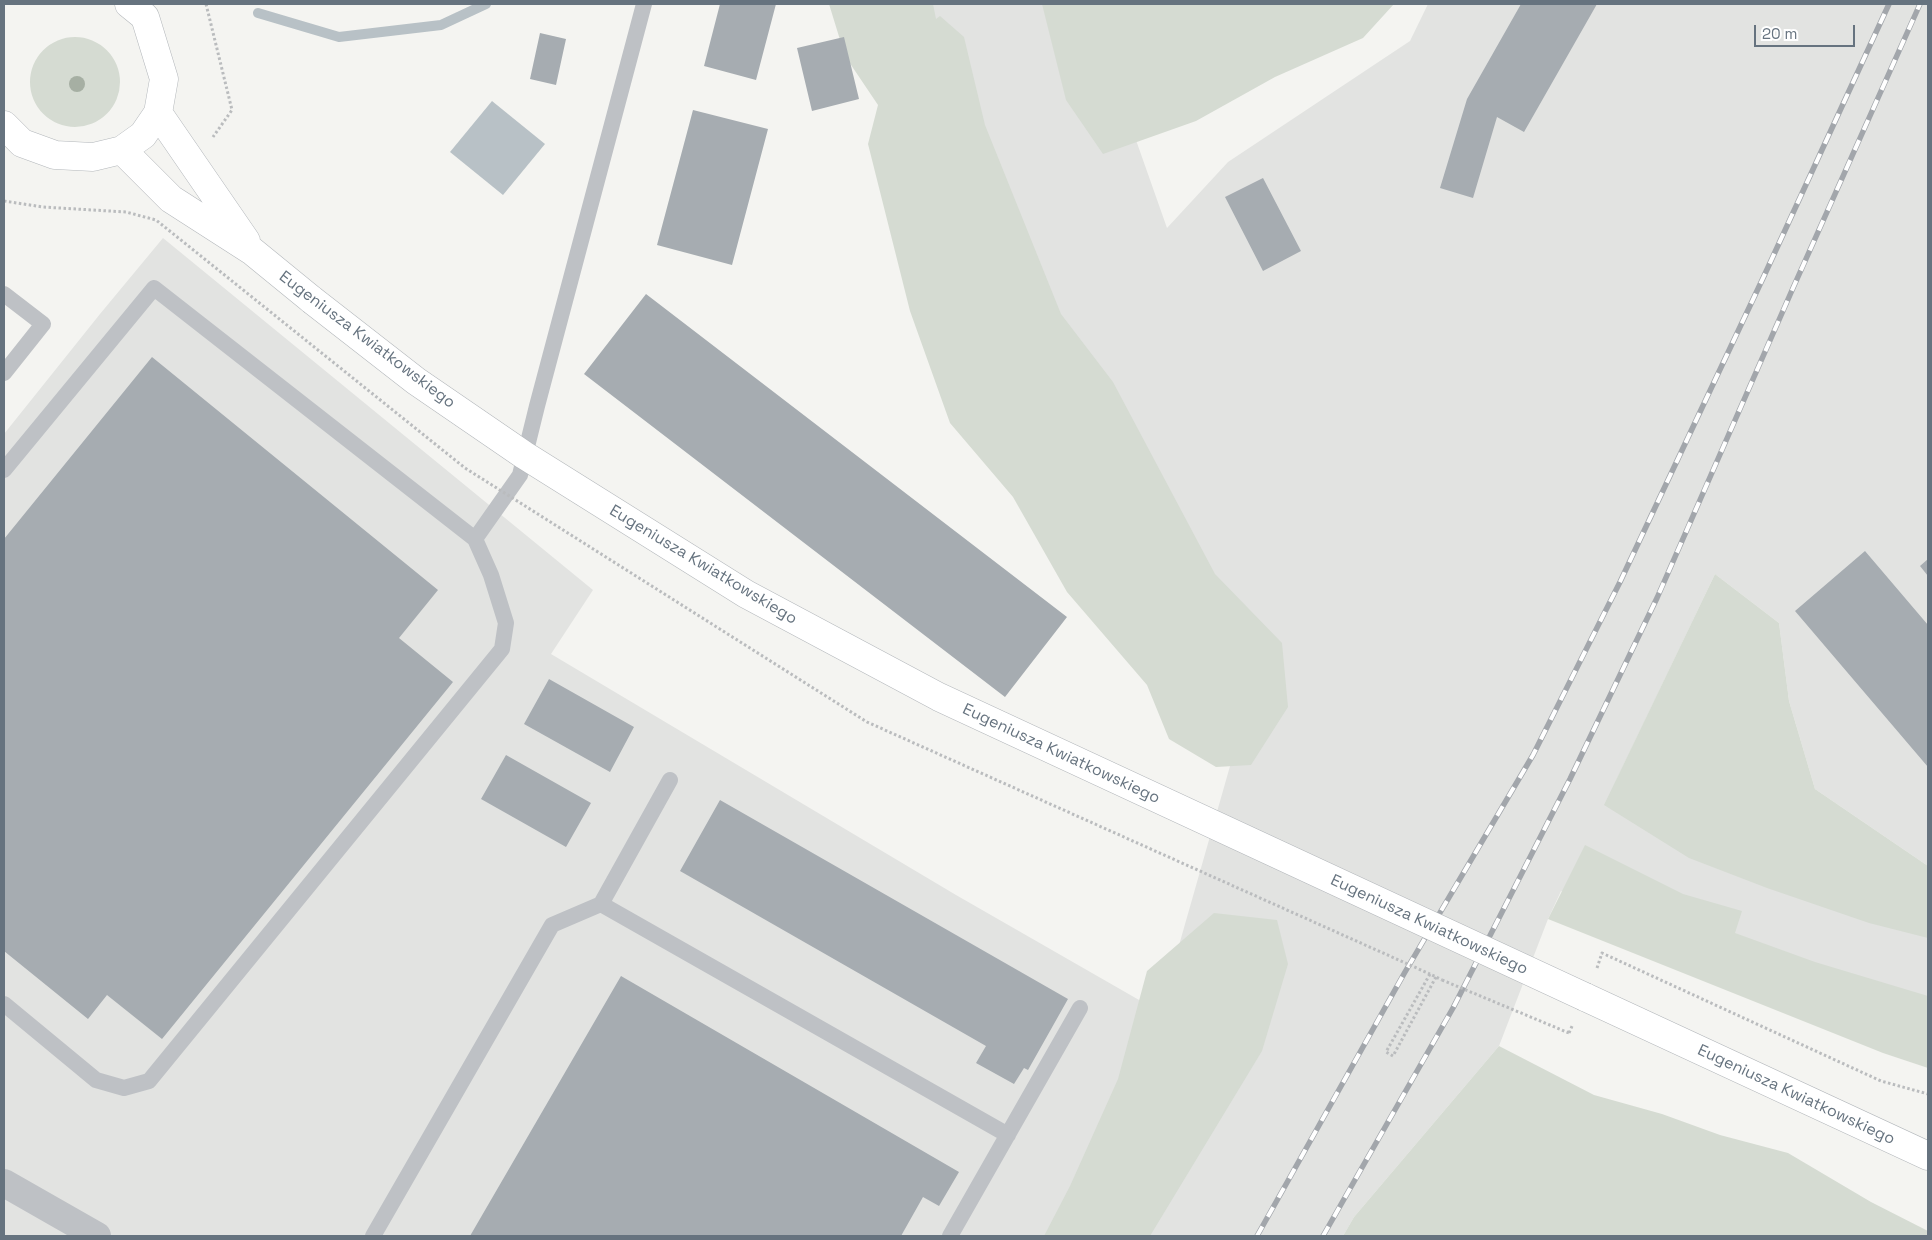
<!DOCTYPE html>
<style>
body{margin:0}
#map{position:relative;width:1932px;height:1240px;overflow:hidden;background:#f4f4f1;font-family:"Space Grotesk",sans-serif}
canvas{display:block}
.frame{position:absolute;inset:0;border:5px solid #66737f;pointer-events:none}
.scale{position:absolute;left:1754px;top:25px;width:101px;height:22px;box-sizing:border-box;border:2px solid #66737f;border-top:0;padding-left:6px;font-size:15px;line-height:18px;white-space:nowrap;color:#66737f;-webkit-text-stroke:4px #fff;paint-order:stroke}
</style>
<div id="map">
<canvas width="1932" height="1240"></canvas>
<div class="frame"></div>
<div class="scale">20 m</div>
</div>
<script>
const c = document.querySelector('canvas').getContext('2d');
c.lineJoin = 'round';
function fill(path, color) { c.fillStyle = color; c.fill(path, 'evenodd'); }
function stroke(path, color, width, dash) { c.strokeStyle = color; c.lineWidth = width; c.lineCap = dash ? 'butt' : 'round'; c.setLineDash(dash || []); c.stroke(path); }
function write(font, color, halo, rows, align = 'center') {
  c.font = font + ' "Space Grotesk",sans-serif'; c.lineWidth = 5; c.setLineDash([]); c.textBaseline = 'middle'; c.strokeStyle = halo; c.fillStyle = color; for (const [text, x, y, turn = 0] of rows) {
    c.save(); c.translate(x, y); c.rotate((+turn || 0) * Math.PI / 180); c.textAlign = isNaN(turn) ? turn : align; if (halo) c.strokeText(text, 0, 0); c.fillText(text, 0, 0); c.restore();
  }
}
fill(new Path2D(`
 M879,4h209l79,224 61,-66 182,-121 18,-37h500v862l-113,-77 -26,-88 -10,-78 -64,-49 -99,207 312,141v101l-367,-132 -13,28 -49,127 -145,171 -11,19h-1339v-802l96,-120 63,-76 430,352 -42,64 405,241 204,117 82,-288z`), '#e2e3e1');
fill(new Path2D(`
 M829,4h104l3,15 4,-3 24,21 21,88 76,189 52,68 102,192 67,69 6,64 -37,58 -35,2 -47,-28 -22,-54 -80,-93 -54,-95 -63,-74 -40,-112 -42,-167 10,-39 -33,-49z
 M1042,4h352l-31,34 -88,39 -79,44 -93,33 -37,-54z
 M30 82a45 45 0 1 1 90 0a45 45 0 1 1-90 0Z
 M1715,574l64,49 10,78 26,88 113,77v72l-59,-15 -102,-35 -78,-30 -85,-53z
 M1585,845l98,49 59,17 -7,22 80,29 113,34v72l-45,-15 -335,-134z
 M1214,913l63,7 11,44 -26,87 -112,185h-106l26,-50 48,-107 29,-108z
 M1499,1046l95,49 68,19 58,21 68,18 83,49 57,29v5h-585l11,-19z`), '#d5dbd2');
fill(new Path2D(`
 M492,101l53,43 -42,51 -53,-43z`), '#b8c1c6');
stroke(new Path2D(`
 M258,13l81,24 102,-12 45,-21`), '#b8c1c6', 10);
fill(new Path2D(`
 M720,4h56l-20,76 -52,-14z
 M1521,4h76l-73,128 -27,-15 -24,81 -33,-10 27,-89z
 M540,33l26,6 -10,46 -26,-6z
 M844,37l15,62 -47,12 -15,-63z
 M693,110l75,19 -36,136 -75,-20z
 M1263,178l38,73 -38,20 -38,-74z
 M646,294l421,323 -62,80 -421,-323z
 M152,357l286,233 -39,48 54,44 -291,357 -55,-44 -19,24 -84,-68v-412z
 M1865,551l63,74v142l-133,-156z
 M1928,559v17l-8,-10z
 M549,679l85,48 -24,45 -86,-48z
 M506,755l85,48 -25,44 -85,-48z
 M720,800l348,199 -40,71 -4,-2 -10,16 -38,-21 10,-17 -306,-175z
 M621,976l338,196 -20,34 -16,-9 -22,39h-431z`), '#a6acb1');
const secondary = new Path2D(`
 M158,113l88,128
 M4,125l18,18 33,12 38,2 29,-7 21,-15 15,-22 6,-34 -19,-62 -16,-13
 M122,150l49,49 81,52 60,49
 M1585,997l343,159`);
stroke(secondary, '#b3b7bb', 29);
stroke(new Path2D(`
 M206,4l26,106 -19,27
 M1597,968l5,-15 279,128 47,13
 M1436,977l-43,79 -7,-4 44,-78 12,6
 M1569,1033l4,-9`), '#babcbe', 3, [2.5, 2.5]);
stroke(new Path2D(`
 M4,294l39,30 -39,49
 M4,470l150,-182 321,251 16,36 15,48 -4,26 -353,432 -25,7 -28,-8 -92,-76
 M475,539l45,-64 17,-69 107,-402
 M601,904l69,-124
 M373,1236l179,-311 49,-21 407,231
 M950,1236l130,-228`), '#bec1c5', 16);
stroke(new Path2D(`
 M4,1183l93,53`), '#bec1c5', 28);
stroke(secondary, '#fff', 28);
const rail = new Path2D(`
 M1257,1236l148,-264 128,-217 87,-173 144,-306 125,-272
 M1323,1236l130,-228 117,-229 87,-181 136,-310 127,-284`);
stroke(rail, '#a2a6ab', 5.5);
stroke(rail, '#fff', 4, [11]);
const secondaryBridge = new Path2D(`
 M312,300l104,81 108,74 222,139 193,103 646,300`);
stroke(secondaryBridge, '#b3b7bb', 29, []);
stroke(new Path2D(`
 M4,201l39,6 83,5 30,8 309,248 402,254 563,252
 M1442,980l127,53`), '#babcbe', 3, [2.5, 2.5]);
stroke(secondaryBridge, '#fff', 28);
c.fillStyle = '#a6afa3';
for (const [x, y] of [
 [77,84]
]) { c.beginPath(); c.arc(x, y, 8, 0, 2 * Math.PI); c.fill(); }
write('16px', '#66737f', '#fff', [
 ["Eugeniusza Kwiatkowskiego",367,340,37],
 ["Eugeniusza Kwiatkowskiego",703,565,31],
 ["Eugeniusza Kwiatkowskiego",1061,754,25],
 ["Eugeniusza Kwiatkowskiego",1429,925,25],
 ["Eugeniusza Kwiatkowskiego",1796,1095,25]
]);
</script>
